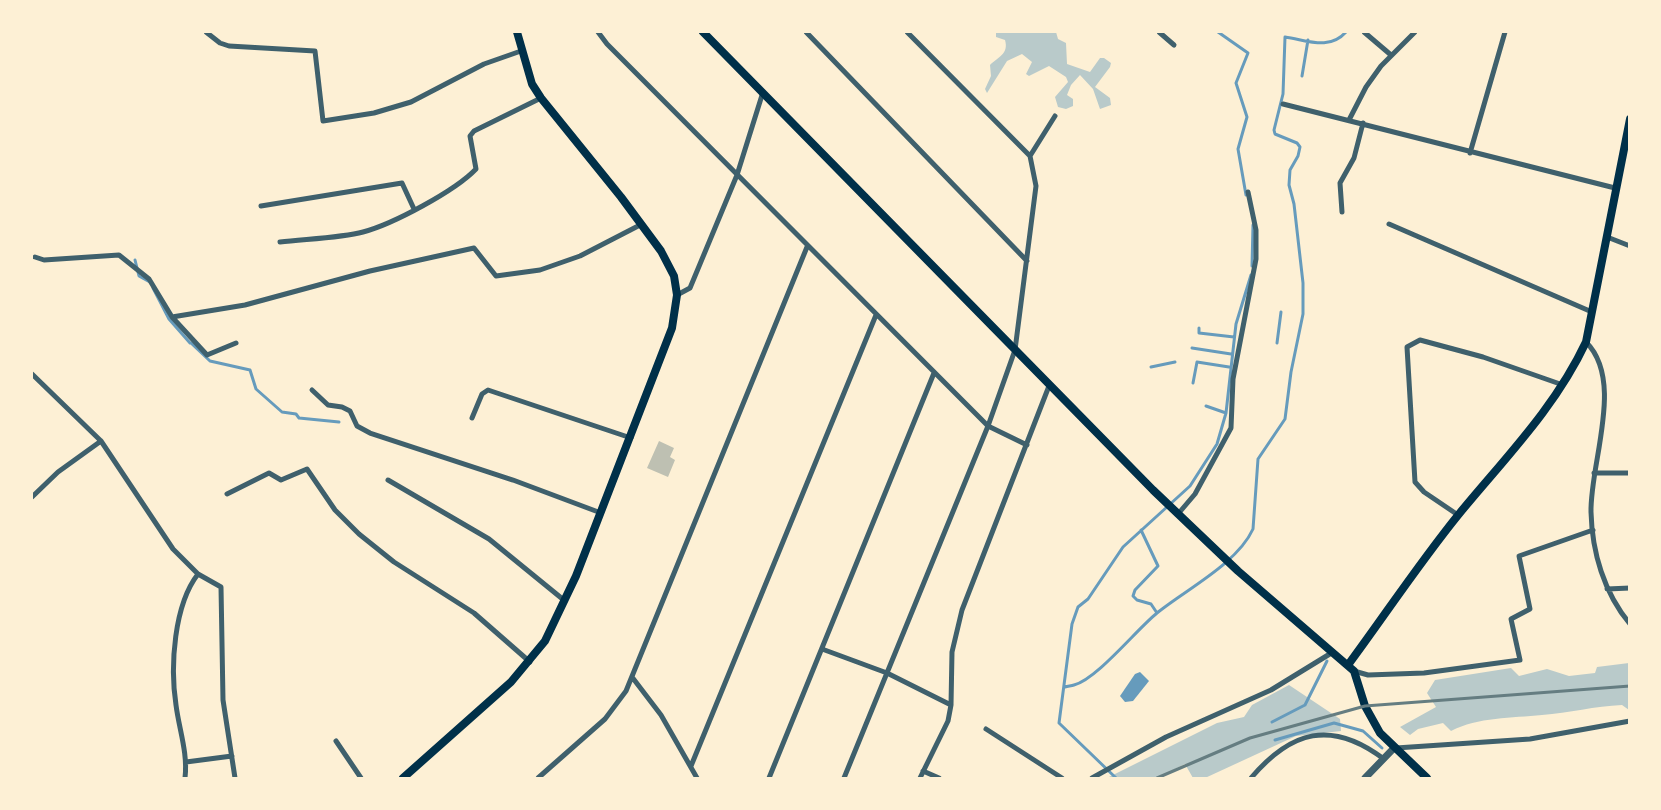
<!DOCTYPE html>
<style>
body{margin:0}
#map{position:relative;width:1661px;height:810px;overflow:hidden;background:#fdf0d5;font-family:Literata,serif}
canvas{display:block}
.frame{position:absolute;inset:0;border:33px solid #fdf0d5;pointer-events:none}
</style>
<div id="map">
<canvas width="1661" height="810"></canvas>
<div class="frame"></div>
</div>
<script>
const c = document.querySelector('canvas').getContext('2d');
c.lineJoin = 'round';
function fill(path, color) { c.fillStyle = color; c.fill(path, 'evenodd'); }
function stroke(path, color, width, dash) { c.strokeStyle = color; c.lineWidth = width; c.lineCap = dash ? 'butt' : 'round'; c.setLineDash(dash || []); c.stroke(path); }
fill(new Path2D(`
 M996,32h60l2,7 8,4 1,21 23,8 10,-14h4l7,5 -1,4 -15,20 15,11 1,7 -11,4 -7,-20 -13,-14 -9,10 -4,10 6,4v7l-7,3 -8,-2 -3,-10 13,-15 -2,-5 -17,-11 -20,10 -3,-2 6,-12 -10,-8 -15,7 -20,32 -2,-4 6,-13 -1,-11c8,-8 19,-11 15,-25l-9,-3z
 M1629,663v47l-7,-5c-27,1 -53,8 -80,10 -30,3 -64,2 -91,16l-8,-8 -25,6 -8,6 -10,-8 36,-20 -9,-14 8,-13 76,-12 8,8 28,-7 22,7 26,-3 2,-6z
 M1289,685l51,34 1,12 -45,5 -91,42h-12l-8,-14 -28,14h-50l110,-55 27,-6 8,-12z`), '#b9caca');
fill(new Path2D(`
 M1140,672l9,9 -16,20 -8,1 -5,-6 15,-22z`), '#669bbc');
stroke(new Path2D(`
 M1218,32l30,21 -12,30 11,34 -9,32 8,46
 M1302,76l6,-36
 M135,260l4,16 9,5
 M1252,266l1,-41
 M153,288l16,31 21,24
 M1199,328v5l35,4
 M191,343l19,18 40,9 6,19 26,23 14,2 3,4 40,4
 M1277,343l4,-31
 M1192,348l39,6
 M1151,367l24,-5
 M1193,383l4,-21 32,5
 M1206,406l20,7
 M1141,530l17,36 -23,24 -2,6 4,4 14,4 6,9
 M1065,687c3,-1 6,-1 9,-2 23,-6 62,-55 83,-72 28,-23 80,-49 96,-84l5,-70 27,-40 6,-47 12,-58v-31l-9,-79 -5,-19 1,-15 8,-14 2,-9 -3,-4 -22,-9 -1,-4 9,-36 2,-57c22,3 44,14 61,-5
 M1272,722l33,-17 22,-44
 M1275,740l59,-17 29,8 19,17
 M1116,778l-57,-55 13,-99 6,-17 10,-8 35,-52 67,-61 27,-42 9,-31 10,-89 15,-49`), '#669bbc', 3);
fill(new Path2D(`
 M659,441l15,7 -4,9 5,3 -7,17 -21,-9z`), '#bec0b2');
stroke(new Path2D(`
 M206,32l14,11 9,3 86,5 8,70 51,-8 37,-11 73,-38 37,-13
 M598,32l9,12 381,382 39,19
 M806,32l221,229
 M1159,32l15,13
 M1364,32l27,23
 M1283,104l332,84
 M1349,120l17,-33 15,-21 34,-34
 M1470,153l35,-121
 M1030,156l25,-40
 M261,206l141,-23 12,26
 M1342,212l-2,-29 14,-25 9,-35
 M1389,224l203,88
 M1607,237l23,9
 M280,242c25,-3 61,-4 83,-10 30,-8 92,-41 113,-63l-6,-33 4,-5 67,-33
 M35,257l9,3 75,-5 30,24 23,38 73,-12 125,-34 104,-23 22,28 44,-6 40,-14 62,-32
 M677,295l13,-7 47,-113 26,-83
 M172,317l35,38 29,-12
 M1586,342c39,39 4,120 5,170 1,40 13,81 39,112
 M32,374l69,67 72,108 25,25 23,13 2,113 12,78
 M312,390l16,15 14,2 8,4 7,15 13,7 143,47 88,33
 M472,418l10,-24 6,-4 143,48
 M1594,473h36
 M388,480l101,59 76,62
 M227,494l42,-21 12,7 26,-11 28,41 24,24 35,28 80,51 56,49
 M32,497l26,-25 43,-31
 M1178,514l17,-20 36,-66 2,-49 23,-120v-29l-8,-38
 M1458,515l-34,-23 -9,-10 -8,-135 13,-7 63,17 80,28
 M1607,589l23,-1
 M822,649l65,24 64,32
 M1354,671l14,4 56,-2 96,-13 -9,-41 19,-10 -11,-53 74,-26
 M632,677l29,38 36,63
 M986,729l76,49
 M336,741l25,37
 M1396,748l134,-9 100,-18
 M186,762l46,-6
 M691,766l185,-451
 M923,771l16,7
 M185,778c3,-25 -6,-49 -9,-73 -6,-39 -2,-100 22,-131
 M538,778l67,-59 21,-28 181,-444
 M769,778l165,-405
 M844,778l144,-352 27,-76 21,-164 -6,-30 -123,-124
 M920,778l28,-57 3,-16 1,-53 10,-42 87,-224
 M1092,778l74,-41 105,-47 62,-38
 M1251,778c40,-47 80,-59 133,-19`), '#3f606c', 5);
stroke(new Path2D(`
 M1365,778l29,-30`), '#3f606c', 7);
stroke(new Path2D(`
 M703,32l450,458 85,81 116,100 11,35 15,27 47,45
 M1348,665c37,-50 72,-103 111,-151 46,-56 96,-106 127,-172l44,-223
 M403,778l108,-96 34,-41 31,-65 96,-248 5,-33 -3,-19 -13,-25 -40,-54 -80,-99 -9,-14 -15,-52`), '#003049', 8);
stroke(new Path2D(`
 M1157,778l93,-40 115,-32 265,-20`), '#657d81', 3);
</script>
